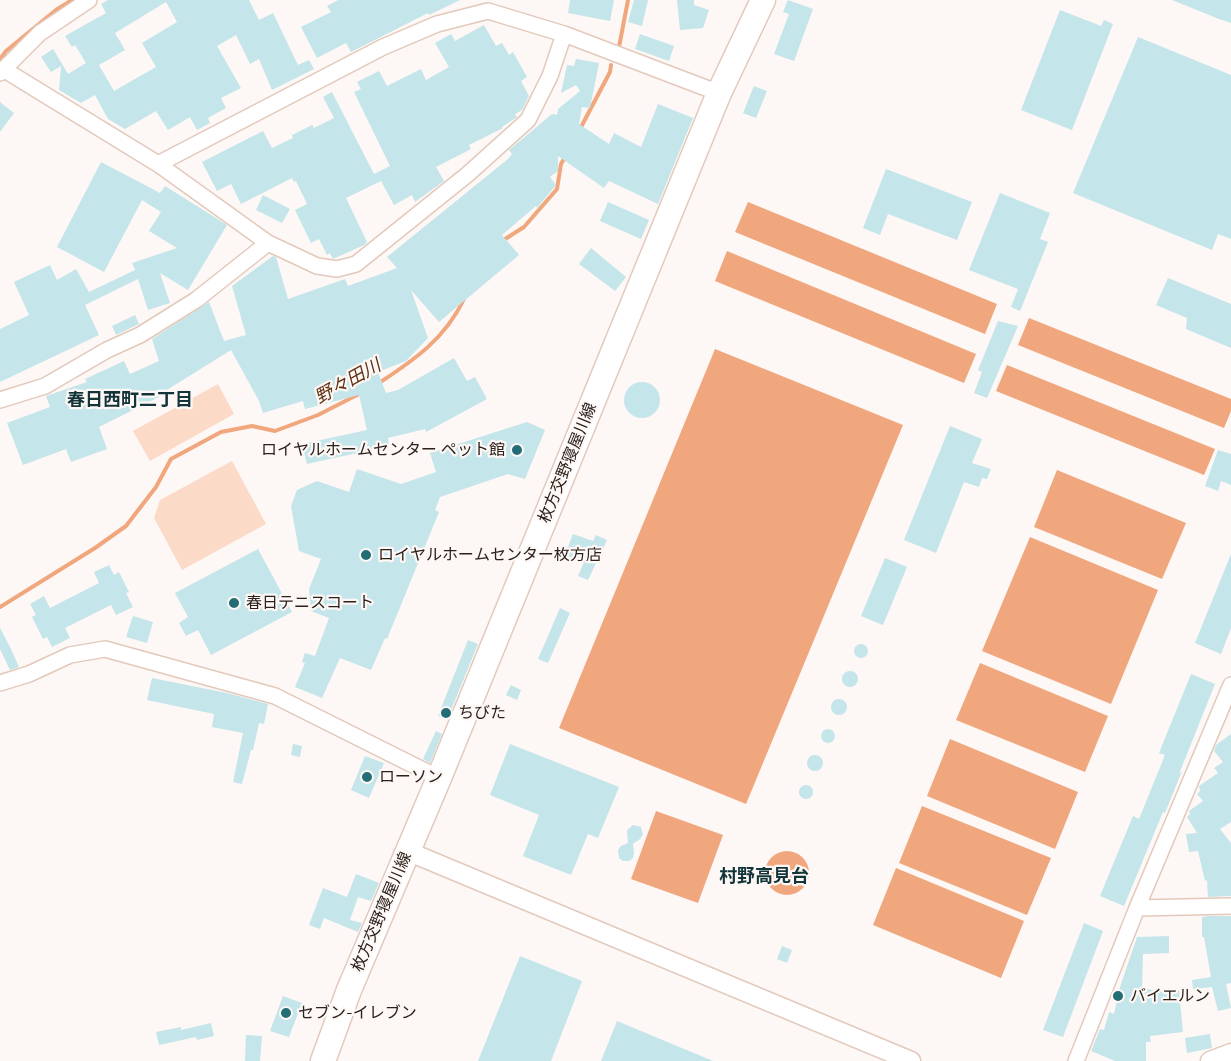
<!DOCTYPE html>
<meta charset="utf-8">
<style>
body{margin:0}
canvas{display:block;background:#fdf7f5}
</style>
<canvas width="1231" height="1061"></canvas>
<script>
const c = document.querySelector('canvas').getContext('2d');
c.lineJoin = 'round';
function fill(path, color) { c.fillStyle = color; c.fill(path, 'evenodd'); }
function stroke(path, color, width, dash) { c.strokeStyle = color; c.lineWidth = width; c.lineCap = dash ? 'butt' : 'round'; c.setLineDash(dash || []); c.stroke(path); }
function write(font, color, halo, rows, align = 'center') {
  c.font = font + ' "PT Serif","Noto Sans JP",serif'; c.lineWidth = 4.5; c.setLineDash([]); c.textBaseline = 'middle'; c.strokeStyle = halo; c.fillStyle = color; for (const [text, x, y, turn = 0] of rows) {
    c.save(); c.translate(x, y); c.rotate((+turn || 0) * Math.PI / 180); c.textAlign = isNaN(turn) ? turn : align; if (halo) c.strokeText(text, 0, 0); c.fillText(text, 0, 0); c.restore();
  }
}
fill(new Path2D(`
 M218,384l16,30 -84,47 -17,-30z
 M232,461l34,63 -84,46 -28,-52 6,-18z`), '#fbdac8');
fill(new Path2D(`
 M748,202l249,102 -12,30 -250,-102z
 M727,251l249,103 -12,29 -249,-102z
 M1029,318l202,81v12l-7,17 -206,-83z
 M715,349l188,76 -157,379 -187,-76z
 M1007,365l208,84 -11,26 -208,-84z
 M1057,470l129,53 -24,56 -128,-52z
 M1030,537l128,53 -47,114 -129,-53z
 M980,663l128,53 -23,56 -129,-52z
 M950,739l128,53 -23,57 -128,-53z
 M922,806l129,52 -24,57 -128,-52z
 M656,811l67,24 -25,68 -67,-24z
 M765 873a22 22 0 1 1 44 0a22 22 0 1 1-44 0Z
 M896,868l128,53 -23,57 -128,-53z`), '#f1a77d');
stroke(new Path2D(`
 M619,47l9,-47
 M0,59l6,-8 50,-41 16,-10
 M580,129l30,-57 1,-7
 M502,241l22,-14 33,-38 4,-25 4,-7
 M379,383c35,-23 66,-44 85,-84
 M0,607l95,-59 31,-22 30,-39 15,-28 50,-27 31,-6 23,5 43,-16 41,-21`), '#f1a77d', 4);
fill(new Path2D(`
 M108,0h141l10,20 14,-7 25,52 11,-5 5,9 -42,21 -13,-31 -9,5 -14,-29 -19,11 24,42 -20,10 5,10 -18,10 2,5 -13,7 -7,-13 -22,13 -12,-19 -31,18 -17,-10 -13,-24 -14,8 -22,-13 2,-24 -10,6 -10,-15 12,-8 15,25 18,-11 -11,-18 -3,2 -7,-11 41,-23 -5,-9zM166,2l11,20 -35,21 14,24 -42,24 -15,-26 26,-15 -10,-17z
 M338,0h122l-31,15 -1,-2 -77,39 -5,-9 -29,15 -16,-31 30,-15 -4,-6z
 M570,0h44l-4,21 -42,-8z
 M634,0h14l-6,26 -14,-4z
 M677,0h17v5l15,5 -6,18 -23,2z
 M788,0l25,9 -19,52 -20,-7 15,-40 -6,-2z
 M1172,0h59v23l-12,-4z
 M1060,10l41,16 3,-6 9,4 -41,106 -51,-20z
 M484,25l12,21 6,-3 7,12 4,-3 14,25 -6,4 8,15 -7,14 -7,4 2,3 -15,10 1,1 -34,17 2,4 -35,18 8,14 -29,21 -3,-7 -18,10 -13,-24 -35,17 21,44 -3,3 -31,14 -3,-6 -3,2 -8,-16 -8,4 -16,-33 12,-6 -11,-23 -2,1 -2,-4 -51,26 -10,-20 -14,7 -15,-29 61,-31 9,17 21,-10 -1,-3 20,-10 2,3 20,-10 -11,-21 9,-5 42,82 16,-8 -36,-74 7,-3 -4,-7 22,-11 8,15 34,-17 5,11 23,-13 -14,-24 16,-9 4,7z
 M640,34l34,12 -5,15 -34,-12z
 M1138,37l93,38v164l-13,-5 -6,16 -139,-57z
 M576,59l23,4 -9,45 -8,-1 -3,17 30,20 5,-11 27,14 17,-43 35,14 -35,86 -49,-23 -5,7 -46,-32v15l-8,6 6,8 -19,23 -1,-2 -34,29 17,20 -80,67 -28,-32 17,48 -22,23 -28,11 8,21 12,-3 56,-32 13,23 8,-4 12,22 -61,33 -1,-3 -37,9 1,8 -82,18 -5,-20 65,-14 -8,-35 -54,14 -2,-8 -40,12 -4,-12 -28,-51 -69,43 1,2 -64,32 8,22 -36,13 -5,-13 -43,16 -16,-42 43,-16 -4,-11 41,-14 -2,-3 39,-18 6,13 29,-13 -7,-22 57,-37 15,39 22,-6 -14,-49 41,-30 3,1 12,42 57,-20 3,7 49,-18 -10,-11 121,-98 4,-5 -3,-4 43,-36 5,1 1,-6 22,-18 -4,-6 -15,8 6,-28 7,1z
 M754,86l13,5 -11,27 -13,-5z
 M0,102l14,11 -14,19z
 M101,162l59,31 5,-7 62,39 -39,65 -28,-17 10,30 -22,7 -10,-31 -53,26 14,30 -99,47v-53l29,-14 -15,-33 36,-17 7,15 19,-11 13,23 46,-22 -3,-7 45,-15 -28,-17 12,-19 -19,-12 -38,72 -47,-25z
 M886,169l86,33 -15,38 -69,-26 -8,21 -17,-7z
 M1000,193l50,20 -10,26 8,3 -28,69 -9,-4 7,-18 -49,-19z
 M263,195l27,14 -8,14 -26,-13z
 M608,202l41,18 -8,19 -41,-18z
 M591,248l35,29 -11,14 -36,-27z
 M1168,278l63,26v44l-45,-19 1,-11 -31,-13z
 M135,315l4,9 -23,11 -4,-9z
 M998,321l20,5 -31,72 -13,-5 8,-21 -4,-2z
 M624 400a18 18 0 1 1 36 0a18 18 0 1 1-36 0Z
 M527,422l18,8 -20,49 -17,-5 -68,23 -5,13 4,2 -52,127 -2,-1 -14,32 -31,-12 -18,40 -27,-11 10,-24 -3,-1 3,-9 10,3 14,-38 -18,-7 -2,-22 12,-30 -22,-8 -8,-45 6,-16 20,-9 32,11 8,-23 44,15 35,-12 -6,-19z
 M950,426l32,13 -10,24 19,6 -4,10 -5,-1 -3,9 -15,-5 -28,71 -32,-13z
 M1218,450l13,4v31l-10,-4 -3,10 -13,-5z
 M573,534l20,7 3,-6 11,5 -19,40 -10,-4 6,-14 -19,-7z
 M258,549l34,63 -81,43 -13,-25 -12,6 -7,-13 9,-6 -13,-24z
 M1231,554v74l-10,26 -26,-11z
 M885,558l22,9 -24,58 -22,-9z
 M109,565l5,10 5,-3 10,20 -3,1 7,14 -17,8 -5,-10 -46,23 5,10 -18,9 -5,-10 -4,2 -11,-22 4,-2 -6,-11 14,-8 6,12 49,-25 -5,-11z
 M560,608l10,5 -22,50 -10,-4z
 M133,616l20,6 -6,21 -21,-6z
 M0,628l10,19 9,20 -9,3 -10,-21z
 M468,640l10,4 -31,76 -9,-4z
 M854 651a7 7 0 1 1 14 0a7 7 0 1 1-14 0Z
 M842 679a8 8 0 1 1 16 0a8 8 0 1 1-16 0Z
 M1191,674l24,10 -36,90 3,-3 -17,42 -2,-1 -39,94 -24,-10 33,-80 6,3 26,-64 -6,-2z
 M152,678l75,15 41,11 -4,20 -5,-1 -6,27h-2l-9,34 -9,-2 10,-49 -31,-6 2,-13 -67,-14z
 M511,685l10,5 -4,10 -11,-5z
 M831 707a8 8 0 1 1 16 0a8 8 0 1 1-16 0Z
 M821 736a7 7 0 1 1 14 0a7 7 0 1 1-14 0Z
 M436,731l6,3 -12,29 -7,-4z
 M1231,734v88l-11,7 11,14v53l-23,1 -1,-17 -2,1 -7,-30 -9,1 -3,-18 11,-1 -10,-16 3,-3 -1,-3 14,-10 -6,-7 3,-3 -1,-5 19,-13 -4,-5 9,-6 -9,-11 2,-6z
 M293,744l9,2 -2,11 -9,-2z
 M510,744l109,43 -21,51 -10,-4 -17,41 -48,-19 16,-41 -49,-20z
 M807 763a8 8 0 1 1 16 0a8 8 0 1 1-16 0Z
 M365,756l19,7 -15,35 -18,-8z
 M799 792a7 7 0 1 1 14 0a7 7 0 1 1-14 0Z
 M633,825l8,2 2,8 -3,4 -7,5 1,8 -1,6 -4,3h-6l-4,-3 -1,-8 3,-4 7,-3 -1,-13z
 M356,874l23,9 -8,18 -13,-4 -8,23 12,3 -4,9 -34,-14 -4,11 -11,-4 14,-37 24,9z
 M1210,916h21v67l-5,1 5,24 -13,3 -6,-24 -19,2 -1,-9 19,-3 -7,-40h-2v-20z
 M1084,923l19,8 -40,106 -20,-7z
 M1169,936v17l-26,1 -1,34 10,2 13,-1 1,2 13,-1 4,42 -33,4 1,6h-5v19h-31l-24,-10 9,-22 4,1 5,-18 5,2 6,-27 17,-50z
 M782,946l10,4 -5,13 -10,-4z
 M520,956l62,25 -31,80h-73z
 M283,996l19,7 -13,34 -19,-6z
 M617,1021l96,40h-112z
 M211,1023l3,13 -17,4 -1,-3 -37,8 -3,-13 25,-5v3z
 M1210,1034l2,14 -25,5 -2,-15z
 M246,1035l16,1 -2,25h-15z`), '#c4e5e9');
const minor = new Path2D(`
 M3,69l155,95 110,79 49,23 20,3 19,-5 112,-90 60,-54 22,-44 14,-42
 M0,73l40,-40 49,-33
 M158,164l225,-117 54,-23 51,-13 76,23 155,59
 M0,400l45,-14 62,-36 33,-15 56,-35 72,-57
 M0,683l29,-9 41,-19 35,-6 170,47 164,82
 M1137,908l94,-2
 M1076,1061l61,-153 94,-223`);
const tertiary = new Path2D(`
 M407,851l504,210
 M1210,1061l21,-8`);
const primary = new Path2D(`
 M323,1061l26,-71 90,-212 280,-685 44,-93`);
stroke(minor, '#e3c9bb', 18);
stroke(tertiary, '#e3c9bb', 21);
stroke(primary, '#e3c9bb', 27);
stroke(minor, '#fff', 15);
stroke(tertiary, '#fff', 18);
stroke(primary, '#fff', 24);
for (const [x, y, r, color] of [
 [517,450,6,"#236d76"],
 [366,555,6,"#236d76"],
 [234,603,6,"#236d76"],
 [446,713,6,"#236d76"],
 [367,777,6,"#236d76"],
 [1118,996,6,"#236d76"],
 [286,1013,6,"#236d76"]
]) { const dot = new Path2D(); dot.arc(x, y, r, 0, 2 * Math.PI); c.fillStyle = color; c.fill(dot); stroke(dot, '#fdf7f5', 2); }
write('16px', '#2a211b', '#fdf7f5', [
 ["ロイヤルホームセンター ペット館",505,450,"right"],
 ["ロイヤルホームセンター枚方店",378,555],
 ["春日テニスコート",246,603],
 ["ちびた",458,713],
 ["ローソン",379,777],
 ["バイエルン",1130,996],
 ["セブン-イレブン",298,1013]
], 'left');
write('16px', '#2a211b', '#fdf7f5', [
 ["枚方交野寝屋川線",568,463,-68],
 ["枚方交野寝屋川線",382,912,-67]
]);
write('italic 18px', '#5f2f11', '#fdf7f5', [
 ["野々田川",348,382,-29]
]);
write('bold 18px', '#133539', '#fdf7f5', [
 ["春日西町二丁目",130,401],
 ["村野高見台",764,877]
]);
</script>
